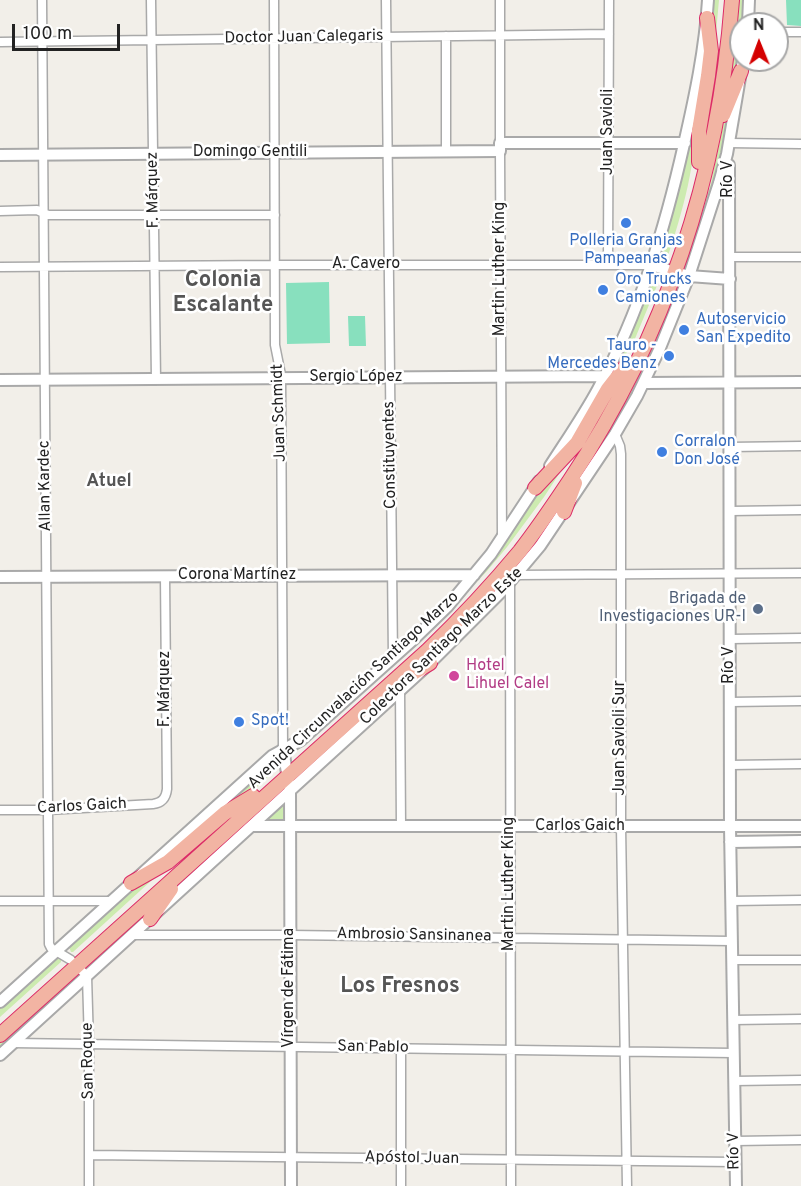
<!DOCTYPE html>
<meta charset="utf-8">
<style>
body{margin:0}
#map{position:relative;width:801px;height:1186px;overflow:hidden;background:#f2efe9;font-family:Overpass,sans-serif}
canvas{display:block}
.north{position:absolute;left:729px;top:12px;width:60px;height:60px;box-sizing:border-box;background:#fff;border:2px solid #a7a7a7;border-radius:50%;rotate:359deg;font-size:16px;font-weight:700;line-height:24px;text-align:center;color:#222}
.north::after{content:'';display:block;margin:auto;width:21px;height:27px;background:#d40000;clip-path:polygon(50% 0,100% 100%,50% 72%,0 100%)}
.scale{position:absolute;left:12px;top:24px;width:108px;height:27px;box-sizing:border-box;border:3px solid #222;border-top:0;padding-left:8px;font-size:18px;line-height:21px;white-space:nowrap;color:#222;-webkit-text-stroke:4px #fff;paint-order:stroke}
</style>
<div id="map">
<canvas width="801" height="1186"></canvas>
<div class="north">N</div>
<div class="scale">100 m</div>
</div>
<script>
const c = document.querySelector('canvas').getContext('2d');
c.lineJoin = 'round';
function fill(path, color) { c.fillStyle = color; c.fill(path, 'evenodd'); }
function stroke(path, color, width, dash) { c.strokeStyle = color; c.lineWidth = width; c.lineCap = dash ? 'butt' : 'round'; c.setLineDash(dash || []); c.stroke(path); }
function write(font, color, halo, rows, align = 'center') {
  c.font = font + ' Overpass,sans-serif'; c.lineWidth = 5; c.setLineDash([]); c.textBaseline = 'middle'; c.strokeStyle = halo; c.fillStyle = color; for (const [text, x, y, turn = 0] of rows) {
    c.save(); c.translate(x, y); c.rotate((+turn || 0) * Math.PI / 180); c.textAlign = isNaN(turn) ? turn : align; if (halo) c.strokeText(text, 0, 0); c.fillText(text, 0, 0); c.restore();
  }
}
fill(new Path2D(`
 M711,0h8l-4,44z
 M736,0h10l-1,24h-4v31l-1,8 -15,39z
 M732,102l-15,74 -29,90h-6l13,-41 15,-38 14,-65z
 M697,107c-1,57 -13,101 -31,155h-2l-5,-3 -1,-3z
 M654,274h5l2,2 -27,65 -32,53 50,-118z
 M678,280l3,4 -34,83 -20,41 -53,80 35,-55z
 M570,457l-26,40 -37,50 -20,24 -32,34 -44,44 -120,107v-3l118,-105 126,-154z
 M269,763h7l4,3 -23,21 -37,26 -48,43z
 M284,802l-1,18 -2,2 -17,-1z
 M163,870l-90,82h-2l-2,-5 63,-59z
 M56,958l5,2v2l-61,55v-10l6,-6z
 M76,975l-1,6 -75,68v-9z`), '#cdebb0');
fill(new Path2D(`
 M786,0h15v26l-14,-1z
 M329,282l1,61 -43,1 -1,-61z
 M348,316h17l1,30h-17z`), '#88e0be');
const minor = new Path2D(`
 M42,0l7,944 2,4 20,12
 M151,0l5,379
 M274,0l1,345 6,30 2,374
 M386,0l7,658
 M500,0v143
 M777,32h24
 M0,42l609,-8
 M729,143l72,1
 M446,151v-115
 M500,151l2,386
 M0,211l37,-1 11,5h227
 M730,257h71
 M608,265l1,-265
 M0,267l275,-2h376
 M615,434l5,12 1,8v373l6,359
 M730,447l71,-1
 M730,511l71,-1
 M517,575l284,-2
 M510,583l1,603
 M730,639l71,-1
 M400,690l1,136
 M730,702l71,-1
 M730,765l71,-1
 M0,810h48l105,-6c9,-1 13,-6 14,-15l-2,-213
 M0,901h112
 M731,901l70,-1
 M133,935h157l441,6
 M732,960h69
 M75,964l12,12 2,68v142
 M733,1020l68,-1
 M13,1043l720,10
 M401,1049v137
 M734,1081l67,-1
 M735,1141l66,-1
 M89,1155l646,7`);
const tertiary = new Path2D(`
 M748,24l1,-24
 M0,155l500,-4v-8h185
 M729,165l1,662 6,359
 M651,265l38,11 41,3
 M0,380l605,-4
 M644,383l157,-1
 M550,466c16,-25 34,-51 48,-77 42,-77 67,-161 86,-245 11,-48 21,-95 24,-144
 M0,577l474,-2
 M283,749l7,42 1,395
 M252,826h549
 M730,842l71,-1
 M0,1002l272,-246 29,-16 114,-102 32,-31 44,-53 48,-73
 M0,1055l430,-392 73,-73 37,-44 75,-112 22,-38 23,-48 29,-72 30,-93 8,-29 16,-94`);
const trunk = new Path2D(`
 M723,115l18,-44
 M699,162v-31l9,-55 3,-25 -4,-33
 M535,488l42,-45 31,-54 18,-23
 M564,512l11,-29
 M408,676l22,-13
 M131,883l37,-21 57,-49 28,-17
 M150,919l21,-30
 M0,1035l427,-384c33,-32 64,-65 93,-100 18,-23 34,-47 50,-71 97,-146 149,-305 162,-480`);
stroke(minor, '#a9a9a9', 11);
stroke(tertiary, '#a9a9a9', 14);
stroke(trunk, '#dc2a67', 16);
stroke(minor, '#fff', 8);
stroke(tertiary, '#fff', 10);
stroke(trunk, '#f2b4a3', 14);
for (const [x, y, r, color] of [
 [626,223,6,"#3f7fe0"],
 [603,290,6,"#3f7fe0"],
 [684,330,6,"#3f7fe0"],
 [669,356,6,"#3f7fe0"],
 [662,452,6,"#3f7fe0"],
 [758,609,6,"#5c6f8a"],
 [454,676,6,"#d1479c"],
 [239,722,6,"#3f7fe0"]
]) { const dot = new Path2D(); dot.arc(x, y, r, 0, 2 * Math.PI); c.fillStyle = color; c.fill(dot); stroke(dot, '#fff', 2); }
write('16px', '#222', '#fff', [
 ["Doctor Juan Calegaris",304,38,-1],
 ["Juan Savioli",609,132,-90],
 ["Domingo Gentili",250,153],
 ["Río V",729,179,-90],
 ["F. Márquez",154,190,-91],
 ["A. Cavero",366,265],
 ["Martin Luther King",501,269,-90],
 ["Sergio López",356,378],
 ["Juan Schmidt",280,413,-92],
 ["Constituyentes",391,455,-91],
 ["Allan Kardec",46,486,-91],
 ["Corona Martínez",237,576],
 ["Colectora Santiago Marzo Este",442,647,-44],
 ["Río V",730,665,-90],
 ["F. Márquez",166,689,-90],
 ["Avenida Circunvalación Santiago Marzo",354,691,-43],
 ["Juan Savioli Sur",621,738,-90],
 ["Carlos Gaich",82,807,-3],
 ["Carlos Gaich",580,827],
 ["Martin Luther King",510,884,-90],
 ["Ambrosio Sansinanea",414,936,1],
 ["Vírgen de Fátima",290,988,-90],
 ["San Pablo",373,1048,1],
 ["San Roque",89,1061,-91],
 ["Río V",735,1151,-91],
 ["Apóstol Juan",412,1159,1]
]);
write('16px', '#366cbe', '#fff', [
 ["Polleria Granjas",626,242,"center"],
 ["Pampeanas",626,260,"center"],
 ["Oro Trucks",615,281],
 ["Camiones",615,299],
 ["Autoservicio",696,321],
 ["San Expedito",696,339],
 ["Tauro -",657,347,"right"],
 ["Mercedes Benz",657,365,"right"],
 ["Corralon",674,443],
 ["Don José",674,461],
 ["Spot!",251,722]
], 'left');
write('16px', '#4e5e75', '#fff', [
 ["Brigada de",746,600],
 ["Investigaciones UR-I",746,618]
], 'right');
write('16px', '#b23c85', '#fff', [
 ["Hotel",466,667],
 ["Lihuel Calel",466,685]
], 'left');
write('bold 18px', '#555', '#fff', [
 ["Atuel",109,482]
]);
write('bold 22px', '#555', '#fff', [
 ["Colonia",223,282],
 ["Escalante",223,307],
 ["Los Fresnos",400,988]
]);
</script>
